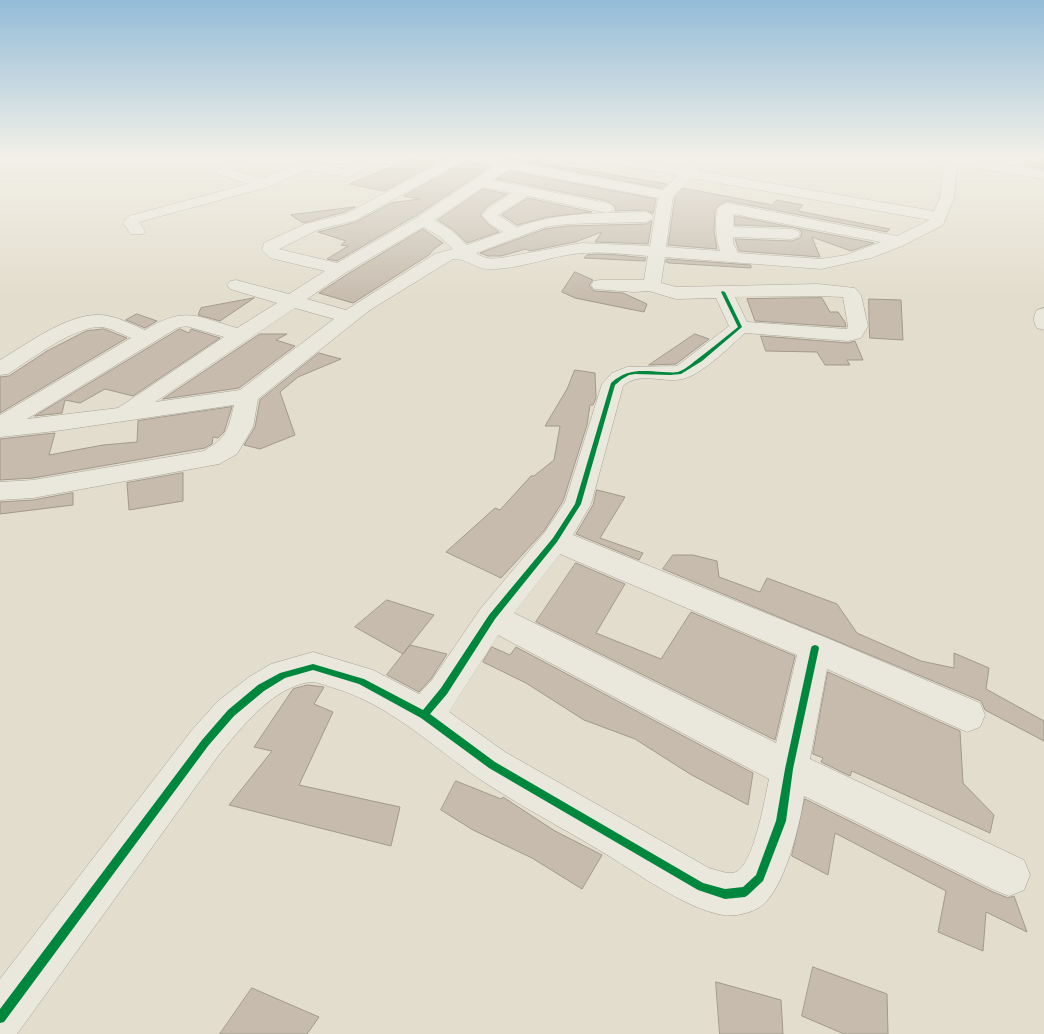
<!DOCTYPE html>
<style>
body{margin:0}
canvas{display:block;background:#e2ddcc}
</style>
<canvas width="1044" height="1034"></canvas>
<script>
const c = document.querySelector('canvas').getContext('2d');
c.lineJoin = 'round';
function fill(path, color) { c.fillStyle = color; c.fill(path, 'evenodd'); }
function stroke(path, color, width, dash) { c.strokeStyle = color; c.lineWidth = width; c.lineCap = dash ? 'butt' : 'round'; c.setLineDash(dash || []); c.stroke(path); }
const building = new Path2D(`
 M418,156h31l-65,35 -34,-7z
 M495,156h51l-9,6 130,22 -5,4z
 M1027,156h17v13l-19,-3z
 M465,162l25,5 -73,48 -80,46 -10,-2 21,-13 -7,-1 5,-4 -28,-9 38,-10 35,-19 29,-4 -16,-3z
 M509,171l147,28 -3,15 -7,-4 -31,1 1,-4 -9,-6 -110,-22z
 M683,188l89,17 5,-5 26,5 -5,6 92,18 -3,3 -160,-31 -8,4 -4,5 -1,21 3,18 -49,-4 7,-48z
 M483,189l24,5 -18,11 -9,10 9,10 10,7 -32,11 -15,-14 -14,-9z
 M528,198l64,14 -44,5 -31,8 -15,-10z
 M355,207l-10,5 -42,11 -12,-8z
 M735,216l139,27 -23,8 -39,-14 8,20 -81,-6 -4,-12 57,2 8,-3 2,-5 -3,-4 -7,-2 -57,-2z
 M652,221l-4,23 -53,-2 7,-10 -27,10 -45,9 -4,-2 -25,7h-13l-8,-3 65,-24 22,-3 79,-2z
 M423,229l20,14 -9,6 -5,6 -76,48 -34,-10 27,-18z
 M598,254l20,1 28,3 -1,3 -61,-3 3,-3z
 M667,259l84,6v3l-82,-5 -3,-1z
 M575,272l18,8 -4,5 5,6 29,2 24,11 -3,8 -69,-14 -13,-6z
 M254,298l-34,23 -22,-6 3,-7z
 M822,298l8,14h8l7,10 1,5 -91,-6 -8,-22z
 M869,299l32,1 2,40 -33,-2z
 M137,314l20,7 -12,7 -19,-8z
 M104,329l23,9 -127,75v-36l9,-1 38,-25 39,-20z
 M180,329l9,4 2,-4 29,9 -87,58 -28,-7 -25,14 -15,-3 -3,13 -27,3z
 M260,334h27l-11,6 19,6 -56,42 -76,11z
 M695,334l14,5 -33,25 -27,1z
 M761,336l87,7 7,-2 8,19h-16l3,5h-25l-8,-13 -51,-1z
 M319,353l22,6 -43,18 -18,15 15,43 -35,14 -16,-4 11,-18 5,-27z
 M575,370l20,3 1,25 -3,7h-3l-3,20 -24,76 -19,30 -43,47 -55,-26 49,-44 5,2 31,-34h3l20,-16 6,-34h-15l22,-37z
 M232,407l-8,25 -6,6 -5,-1 -1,7 -7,4 -172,30 -33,2v-41l55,-6 -6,22 54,-10 34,-3 1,-21z
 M183,473v28l-54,9 -2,-27z
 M597,490l28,7 -25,41 43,15 -4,7 -63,-26 17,-29z
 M73,493v12l-73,9v-12l33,-2z
 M673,555h20l24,6 2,16 41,15 7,-14 70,26 20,29 64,28 33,7v-15l35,15 -3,21 58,32v20l-59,-31 -4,-9 -318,-132z
 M576,563l49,21 -29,49 65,26 30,-47 104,44 -20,84 -239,-118z
 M387,600l47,15 -31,39 -48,-27z
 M410,645l37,9 -16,25 -12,13 -32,-17z
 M492,647l18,8 6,-8 237,126 -5,32 -58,-31 -55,-35 -51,-19 -58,-37 -43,-21z
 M828,672l132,59 3,52 31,32 -4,18 -138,-62 -2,5 -29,-14 2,-4 -10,-4z
 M308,685l16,2 -10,17 19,8 -34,73 101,22 -9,39 -162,-41 43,-54 -18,-4 39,-58z
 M456,781l45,18 2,-2 52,34 47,24 -20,34 -50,-31 -59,-28 -32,-20z
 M805,799l188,93 15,6 6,-2 13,36 -41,-20 -3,39 -45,-19 8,-41 -111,-58 -7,42 -36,-19z
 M813,967l74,27 1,40h-44l-42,-18z
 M716,982l65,18 2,34h-63z
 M252,988l67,29 -12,17h-87z`);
fill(building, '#c6bbad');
stroke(building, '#a2998b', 1);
const minor = new Path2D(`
 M263,156h18l64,13 26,-13h17l-36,20 -5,1 -41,-7 -38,17 -129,35 6,9 -2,3h-12l-8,-11 6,-7 119,-32 -30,-10 -2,-3 9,-7zM273,162l18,5 -29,12 -28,-9z
 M453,156h31l179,34 15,-15 -88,-15 -6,-4h29l72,13 13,-13h14l-14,15 236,40 6,-13 4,-35 -24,-4 -1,-3h32l93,15v8l-87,-14 -3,33 -11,27 -41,21 -31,12 -50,11 -156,-12 -4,26 15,4 142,-3 37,4 6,7 7,31 -7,12 -13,3 -103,-8c-16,14 -39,38 -59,45 -20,7 -46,-8 -63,8l-32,118 -18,31 254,103 153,65 5,12 -5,12 -13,5 -140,-63 -17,90 214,101 6,15 -6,15 -15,6 -15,-6 -190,-94c-4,29 -20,95 -44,111 -9,6 -26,10 -37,8 -40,-7 -88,-44 -124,-65 -40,-24 -82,-46 -121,-72 -47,-33 -88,-73 -144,-90 -7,-2 -16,-6 -22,-6 -38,3 -72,47 -94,74l-201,278h-17v-55l192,-249 26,-29 31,-24 22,-13 42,-12 60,18 46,24 13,-14 49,-72 64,-76 20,-30 37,-118 10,-11 15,-6 50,-1 52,-40 -13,-28 -40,1 -27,-8 -15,1 -40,-3 -3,-4 3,-4 6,-1h44l4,-24c-27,-2 -54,-6 -80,-1 -26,4 -53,15 -79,14 -14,0 -23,-11 -36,-10l-83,51 -112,89 -5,28 -16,27 -18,10 -186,34 -33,2v-18l33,-2 171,-29c23,-13 24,-21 30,-46l-178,26 -56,6v-22l131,-77c-9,-4 -20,-10 -30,-11 -24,-2 -72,33 -93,47l-8,1v-15c27,-16 68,-47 101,-45 15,1 30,9 44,15 40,-24 50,-14 92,-2l40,-25 -47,-14 -3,-4 3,-4 6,-1 53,14 36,-23 -55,-13 -8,-8 2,-7 41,-19 41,-10zM465,160l30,6 -77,51 -81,46 -58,-14 38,-19 39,-10zM509,169l149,29 -8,48 -68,-3 -81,15c-10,1 -16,1 -25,-5l69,-26 22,-3 79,-2 5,-2 3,-3 -3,-3 -5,-2c-44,1 -87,0 -129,15l-19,-12 30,-19 79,17 5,-2 3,-3 -3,-3 -5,-2 -115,-23zM691,178l239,42 -33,16 -170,-33c-4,2 -8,3 -10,7 -2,10 -1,32 3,41l-54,-4 7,-51zM483,187l29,6 -22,14 -8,8 8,9 13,8 -36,13 -16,-15 -17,-10zM733,214l148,28 -35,13 -25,4 -83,-6 -5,-10v-6l59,2 6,-2 2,-3 -2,-3 -6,-2 -59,-2zM423,227l16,9 14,13 -18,5 -89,56 -39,-11 38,-26zM818,296l25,1 5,29 -1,3 -100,-7 -12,-25zM295,308l39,11 -94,71 -85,12zM186,326l38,11 -106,71 -91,11 150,-91zM560,554l237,101 -21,88 -262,-130zM498,635l271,144c-4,19 -15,85 -33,93 -8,3 -19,-2 -27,-4l-204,-116 -56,-40z
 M1044,308v22l-7,-2c-4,-6 -4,-12 0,-18z`);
stroke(minor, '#a7a295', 1);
fill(minor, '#eae7dd');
fill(new Path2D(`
 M722,291l3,1 17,35 -40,34 -21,13 -11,1 -35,-1 -6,1 -7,4 -7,6 -34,119 -24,38 -62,77 -48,75 -17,20 65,48 208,121 22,6 18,-2 13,-12 20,-54 9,-52 26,-121 1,-2 3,-1 3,1 1,2 -26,121 -7,52 -23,60 -15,14 -3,2 -20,2 -27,-9 -209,-122 -68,-50 -62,-34 -46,-14 -28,8 -21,13 -30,25 -26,30 -204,276 -4,1v-14l202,-269 26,-30 30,-25 22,-12 33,-9 51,15 59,31 18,-22 48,-73 64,-77 22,-34 36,-121c17,-15 31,-12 52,-11 5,0 10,1 15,0 6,-2 12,-7 17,-11 15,-11 29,-23 43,-34l-17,-35z`), '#00873e');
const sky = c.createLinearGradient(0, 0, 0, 301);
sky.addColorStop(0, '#94bcd8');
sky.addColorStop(0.52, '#f2f0e8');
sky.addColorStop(1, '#f2f0e800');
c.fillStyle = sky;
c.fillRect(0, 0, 1044, 301);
</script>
